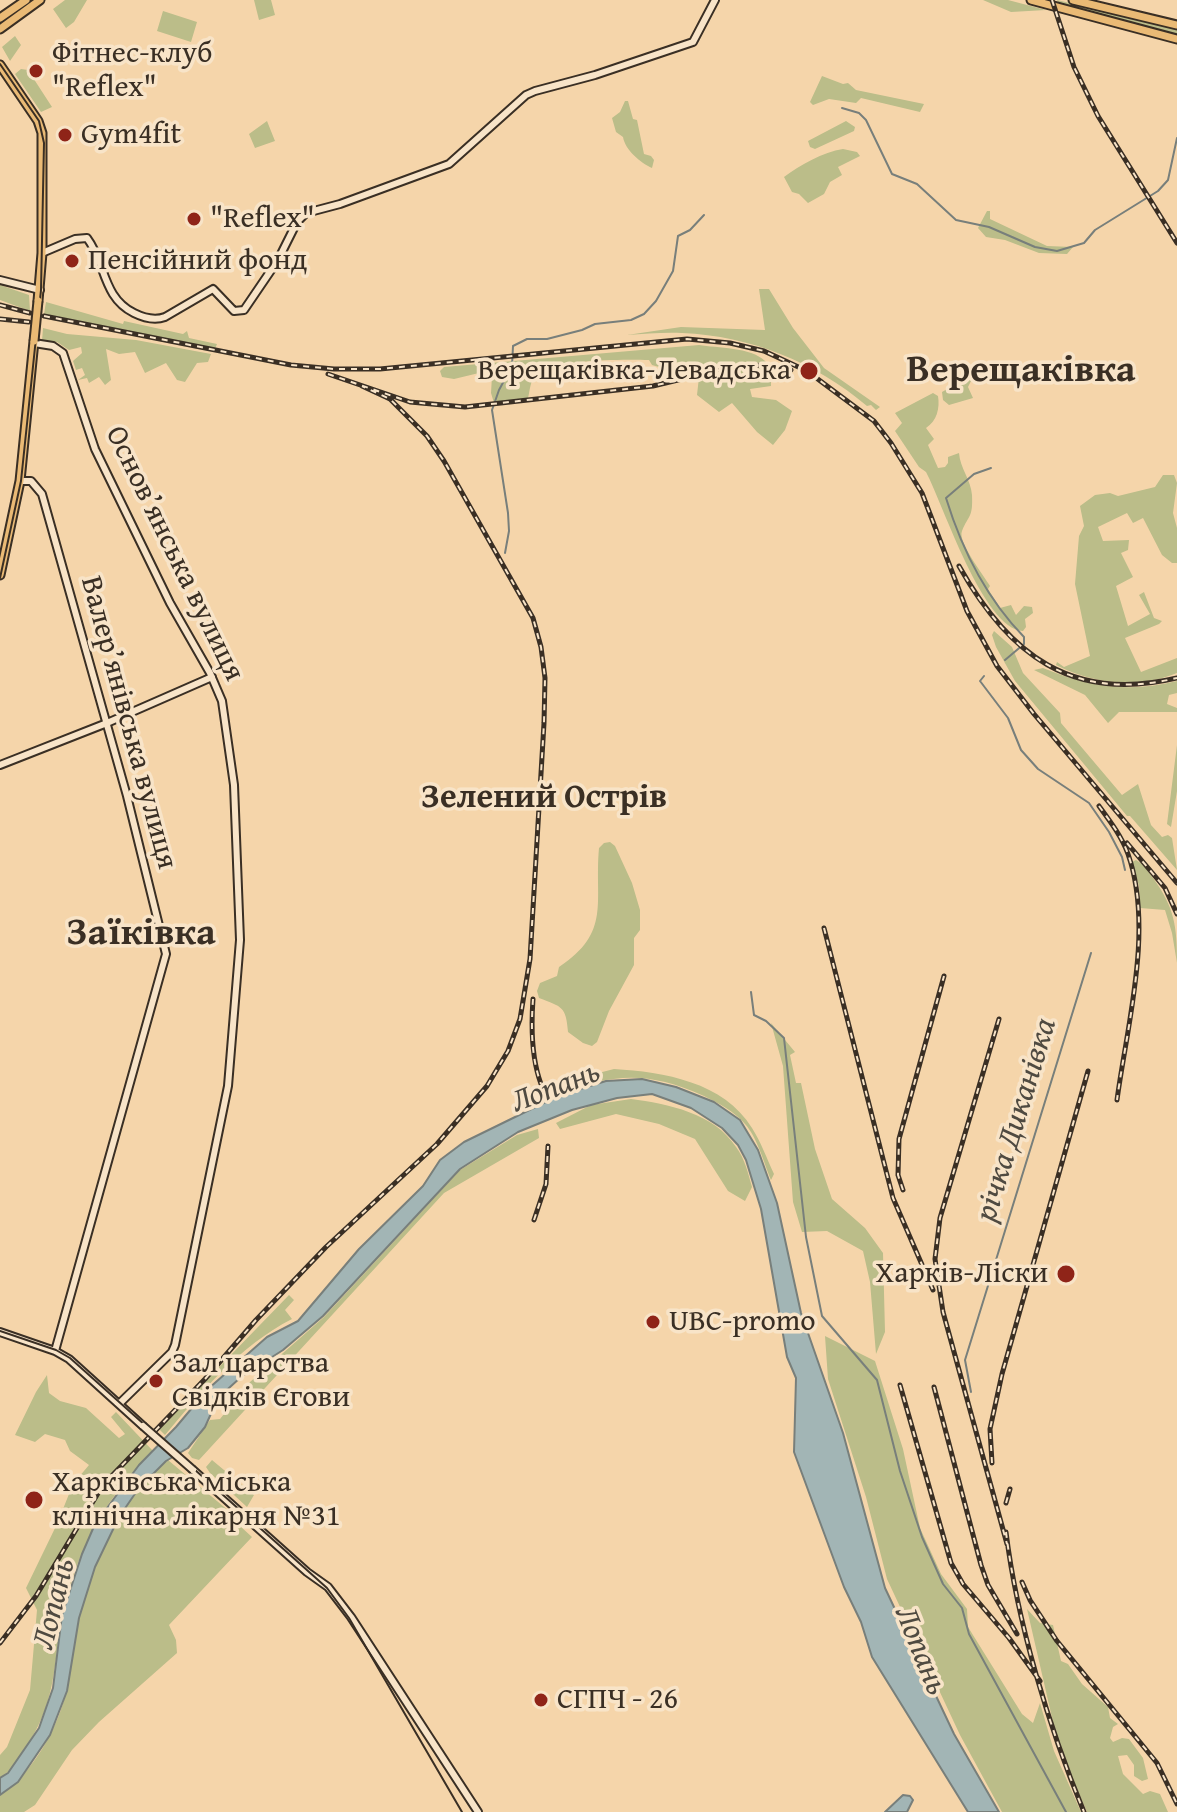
<!DOCTYPE html>
<meta charset="utf-8">
<style>
body{margin:0}
canvas{display:block;background:#f5d5aa}
</style>
<canvas width="1177" height="1812"></canvas>
<script>
const c = document.querySelector('canvas').getContext('2d');
c.lineJoin = 'round';
function fill(path, color) { c.fillStyle = color; c.fill(path, 'evenodd'); }
function stroke(path, color, width, dash) { c.strokeStyle = color; c.lineWidth = width; c.lineCap = dash ? 'butt' : 'round'; c.setLineDash(dash || []); c.stroke(path); }
function write(font, color, halo, rows, align = 'center') {
  c.font = font + ' "Gentium Book Plus",serif'; c.lineWidth = 7; c.setLineDash([]); c.textBaseline = 'middle'; c.strokeStyle = halo; c.fillStyle = color; for (const [text, x, y, turn = 0] of rows) {
    c.save(); c.translate(x, y); c.rotate((+turn || 0) * Math.PI / 180); c.textAlign = isNaN(turn) ? turn : align; if (halo) c.strokeText(text, 0, 0); c.fillText(text, 0, 0); c.restore();
  }
}
fill(new Path2D(`
 M65,0h22l-13,22 -8,6 -13,-19z
 M254,0h17l4,15 -16,5z
 M983,0h25l38,10 -35,2z
 M1057,0l120,29v5l-118,-29z
 M163,11l34,11 -6,20 -34,-11z
 M15,36l6,9 -11,16 -8,-14z
 M21,69l7,1 24,37 -11,5 -26,-38z
 M822,76l21,8 5,-1 8,7 68,14 -4,8 -59,-14 -5,5 -27,-4 -16,6 -3,-3z
 M625,101h3l5,18 4,1 7,34 7,2 3,4 -2,8c-11,-5 -27,-18 -29,-31l-7,-5 -4,-14 8,-6z
 M267,121l8,20 -20,7 -6,-14z
 M846,121l9,6 -1,4 -39,18 -5,-2 -2,-6z
 M843,149l14,3 3,4 -22,11 4,8 -12,7 -6,12 -16,9 -9,-9 -7,-2 -8,-15c16,-12 39,-25 59,-28z
 M987,211h3v8l57,27 26,1 -6,7 -28,-1 -34,-13 -19,-3 -8,-9z
 M0,285l29,10 1,16 -30,-11z
 M759,289h10l24,39 31,40 56,39 -4,3 -5,-5 -4,1c-52,-44 -116,-70 -185,-73 -18,-1 -37,1 -55,2l54,-8 84,3z
 M46,302l77,22 1,-3 59,13 4,-3 2,7 28,6 -2,5 -171,-35z
 M43,328l24,6 69,6 75,14 -3,8 -11,1 -12,19 -8,-2 -11,-17 -21,10 -10,-21 -16,2 -13,-5 5,31 -6,5 -6,-8 -10,6 -2,-5 -9,2 7,-5 -3,-7 -6,2 -3,-9 9,-8 -1,-6 -12,3 -12,-8 -15,-1z
 M699,345c18,3 52,2 66,16 6,6 6,17 6,25l-21,3 2,8 24,3 16,11 -7,19 -12,15 -16,-13 -25,-29 -13,9 -22,-17 3,-27 -14,-5 -21,-1 -6,5 -7,-2 -3,-5c-23,-1 -97,-1 -113,14 -6,7 -6,16 -8,24l-34,5 -3,-10 1,-17 -13,-3 -25,6 -12,-2 -2,-6 4,-4z
 M966,378l5,3 -3,6 5,11 -24,7 -6,-5 -1,-8z
 M933,393l5,3c2,12 -1,25 -12,32l8,11 -6,6 10,23 7,-1 3,-4v-6l11,-4c1,15 12,27 13,42 1,23 -3,19 -10,36 -5,10 22,45 28,55l-2,3 12,19 11,-3 5,10 8,-9 8,1 1,6 -8,6 1,8 -3,4c-40,-2 -79,-125 -97,-159l-7,-5 -24,-36 7,-8 -7,-10z
 M1163,475h11l3,8 -4,30 4,15v35h-5l-10,-8 -19,-37 -10,5 -6,-10 -29,14 5,14 26,-1 -1,10 -7,3 12,24 -17,9 12,40 22,-12 -11,-19 5,-3 10,26 8,3 -3,3 -34,14 16,34 36,-14v15c-39,16 -84,11 -121,-8l1,-3 7,5 26,-11 -15,-72 4,-48 5,-10 -4,-20 15,-11 15,-2 8,3 37,-9z
 M994,631l18,16 11,26 37,40 1,10 61,72 16,-11 13,41 11,12 6,-2 4,3 5,32 -47,-54h-3l-112,-135 -19,-34 -4,-12z
 M1043,668c46,19 86,25 134,13v12l-8,2 -2,9 10,4v4h-58l-11,11 -23,-28 -51,-25z
 M1177,745v46l-6,36 -4,-3z
 M610,842l5,4 17,37 8,27v20l-6,8v27l-25,46 -12,31 -5,4 -9,-3 -15,-11c-2,-26 -6,-25 -29,-34l-2,-7 3,-8 17,-7 2,-9c53,-35 35,-65 40,-119l5,-5z
 M1136,860c8,4 12,11 17,18 22,30 24,49 24,85l-5,-30 -7,-23 -25,-2 -1,-22 -7,-24z
 M771,1023l24,29 -5,3 6,28h5l14,66 17,50 33,29 18,25 2,79 -9,22 -6,-72 -7,-31 -36,-20 -25,1 -9,-30 -10,-136z
 M614,1069c50,3 110,13 138,59 9,14 15,31 22,46l-3,6c-7,-17 -14,-43 -26,-56 -11,-13 -27,-21 -41,-28 -59,-26 -91,-22 -150,-1l-6,-9z
 M631,1099c37,5 83,14 105,48 9,12 12,26 16,40l-7,14 -17,-10 -33,-52 -36,-15 -43,-10 -56,15 -4,-6 35,-18z
 M538,1129l1,9 -95,55 -245,267 -7,-2 -4,-5 22,-33 10,-1 30,-37 74,-65 136,-147 57,-35z
 M289,1295l5,5 -9,10 7,9c-51,26 -91,73 -127,116l-6,-6z
 M825,1336l50,25 28,88 17,79 21,46 26,35 1,18 54,87 11,9 7,-20 14,48 27,61h-79l-42,-77 -73,-156 -21,-82 -38,-118z
 M47,1375l2,18 11,8 26,7 33,30 6,-4 -14,-17 5,-5 37,39c-28,28 -55,63 -70,100 -9,20 -17,44 -21,65 -9,53 -6,88 -38,134 -7,11 -13,21 -24,28v-23l7,-8 23,-57 7,-80 -11,-22 31,-64 16,-40 16,-19 -19,-14 -5,-11 -20,-6 -10,8 -20,-7 21,-43z
 M168,1460l74,62 -2,4 12,11 -83,88 7,15 1,13 -78,69 -27,28 -37,55 -11,7h-24v-17c33,-22 58,-67 67,-106 6,-24 6,-49 12,-72 15,-57 41,-121 89,-157z
 M212,1460l42,35 -7,12 -37,-34 -4,-6z
 M1027,1609l13,14 13,2 8,36 7,3 14,20 26,23 2,11 8,6 -5,3 -3,11 3,4 9,-4 7,1 14,19 5,21 -6,2 -8,-5v-11l-7,-10 -9,1 5,18 20,20 7,-3 10,3 8,18h-81l-28,-64z`), '#bbbd89');
const water = new Path2D(`
 M642,1079l34,8 38,15 26,18 18,30 19,53 24,110 42,120 42,155 69,146 45,78h-31l-96,-155 -11,-35 -17,-35 -50,-135 2,-74 -9,-21 -26,-148 -15,-49 -8,-15 -16,-17 -31,-20 -39,-14 -35,4 -45,12 -54,22 -58,37 -137,147 -40,34 -42,27 -23,21 -13,29 -17,21 -22,13 -27,27 -20,29 -24,50 -16,51 -12,73 -17,44 -32,47 -18,13v-17l8,-5 31,-45 14,-40 9,-73 20,-61 13,-30 44,-59 37,-38 32,-38 59,-52 31,-16 61,-72 64,-63 17,-26 24,-18 94,-46 48,-15z
 M903,1795l7,1 3,4 -6,12h-22z`);
fill(water, '#a2b5b5');
stroke(water, '#787f7b', 2);
stroke(new Path2D(`
 M842,108l17,5 7,7 26,54 25,10 39,36 33,7 46,20 22,4 27,-8 11,-13 63,-39 10,-11 9,-42
 M991,468l-17,6 -28,24c16,52 40,100 78,139v7l-19,16
 M505,553l4,-22 -1,-18 -16,-103 7,-20 13,-24 1,-20 14,-7h20l35,-9 13,-6 36,-4 13,-6 12,-13 17,-30 5,-35 12,-6 14,-15
 M984,676l-4,5 28,37 13,32 17,19 51,34 20,29 13,25 3,13
 M751,992l3,23 12,6 18,17 22,199 16,79 55,64 23,91 22,66 21,47 19,24 7,26 97,178
 M971,1392l-6,-32 126,-407`), '#787f7b', 2);
const secondary = new Path2D(`
 M42,253l33,-14 12,-1c19,25 15,59 47,75 10,5 20,8 31,4l48,-28 21,22 10,-1 34,-50 19,-38 9,-9 34,-9 109,-40 77,-69 9,-4 60,-16 98,-33 22,-42
 M0,280l40,10
 M34,343l19,3 10,7 32,96 75,154 40,70 12,28 12,84 6,155 -12,146 -53,259 -3,7 -53,52
 M20,481h11l11,13 85,302 39,158 -111,397
 M0,765l107,-42 105,-46
 M0,1332l55,19 14,8 74,67
 M193,1470l114,102 21,15 23,30 127,195`);
const primary = new Path2D(`
 M1031,0l146,39
 M1073,0l104,25
 M0,18l26,-18
 M0,29l40,-29
 M0,65l38,56 4,12v120l-4,48
 M0,575l20,-94 14,-140`);
stroke(secondary, '#3a2f24', 10);
stroke(primary, '#3a2f24', 11);
stroke(secondary, '#f8e4c8', 6);
stroke(primary, '#eaba75', 7);
stroke(new Path2D(`
 M0,64l39,57 5,22 -3,147 -20,191 -21,97
 M0,1331l56,19 14,8 257,230 22,30 113,194`), '#3a2f24', 2);
const rail = new Path2D(`
 M1052,0l22,67 24,49 79,127
 M0,305l30,8
 M44,316l247,49 43,4h46l307,-30 43,4 34,8 43,20 67,50 17,22 31,50 45,118 30,55 37,48 143,169
 M0,319l29,3
 M328,374l82,28 55,5 188,-21 79,-19 33,-2 26,5
 M959,566c50,89 113,137 218,112
 M1099,806c11,15 23,31 29,48 26,74 -1,171 -11,246
 M1127,843l38,45 12,26
 M824,928l69,270 40,92
 M533,999c-2,28 -2,58 8,85
 M999,1019l-59,199 -5,41 8,53 64,232
 M903,1190l-5,-15 1,-36 45,-163
 M534,1220l12,-36 2,-38
 M900,1385l51,178 12,21 46,54 31,43
 M934,1387l47,178 7,20 29,49
 M992,1463l-2,-34 12,-55 86,-303
 M1006,1503l4,-14
 M1006,1532c11,90 43,196 78,280
 M1022,1582l8,18 27,41 100,122 20,41
 M0,1643l36,-47 67,-111 102,-106 51,-59 70,-73 111,-103 50,-58 21,-35 12,-32 10,-60 14,-236 1,-45 -4,-31 -8,-29 -89,-157 -17,-25 -37,-37 -28,-13`);
stroke(rail, '#3a2f24', 5);
stroke(rail, '#f8e4c8', 2, [6]);
const secondaryBridge = new Path2D(`
 M143,1426l50,44`);
const primaryBridge = new Path2D(`
 M34,341l4,-40`);
stroke(secondaryBridge, '#3a2f24', 10, []);
stroke(primaryBridge, '#3a2f24', 11, []);
stroke(secondaryBridge, '#f8e4c8', 6);
stroke(primaryBridge, '#eaba75', 7);
for (const [x, y, r, color] of [
 [36,71,8,"#8f2418"],
 [65,135,8,"#8f2418"],
 [194,219,8,"#8f2418"],
 [72,261,8,"#8f2418"],
 [809,371,10,"#8f2418"],
 [1066,1274,10,"#8f2418"],
 [653,1322,8,"#8f2418"],
 [156,1381,8,"#8f2418"],
 [34,1500,10,"#8f2418"],
 [541,1700,8,"#8f2418"]
]) { const dot = new Path2D(); dot.arc(x, y, r, 0, 2 * Math.PI); c.fillStyle = color; c.fill(dot); stroke(dot, '#f8e4c8', 3); }
write('30px', '#3a2f24', '#f8e4c8', [
 ["Фітнес-клуб",52,54],
 ["\"Reflex\"",52,88],
 ["Gym4fit",81,135],
 ["\"Reflex\"",210,219],
 ["Пенсійний фонд",88,261],
 ["Верещаківка-Левадська",791,371,"right"],
 ["Харків-Ліски",1048,1274,"right"],
 ["UBC-promo",669,1322],
 ["Зал царства",172,1364],
 ["Свідків Єгови",172,1398],
 ["Харківська міська",52,1483],
 ["клінічна лікарня №31",52,1517],
 ["СГПЧ - 26",557,1700]
], 'left');
write('30px', '#3a2f24', '#f8e4c8', [
 ["Основ’янська вулиця",174,554,64],
 ["Валер’янівська вулиця",128,723,75]
]);
write('italic 32px', '#4f4a41', '#f8e4c8', [
 ["Лопань",556,1088,-21],
 ["річка Диканівка",1017,1120,-73],
 ["Лопань",55,1604,-76],
 ["Лопань",920,1651,68]
]);
write('bold 34px', '#3a2f24', '#f8e4c8', [
 ["Зелений Острів",544,798]
]);
write('bold 38px', '#3a2f24', '#f8e4c8', [
 ["Верещаківка",1021,371],
 ["Заїківка",141,934]
]);
</script>
